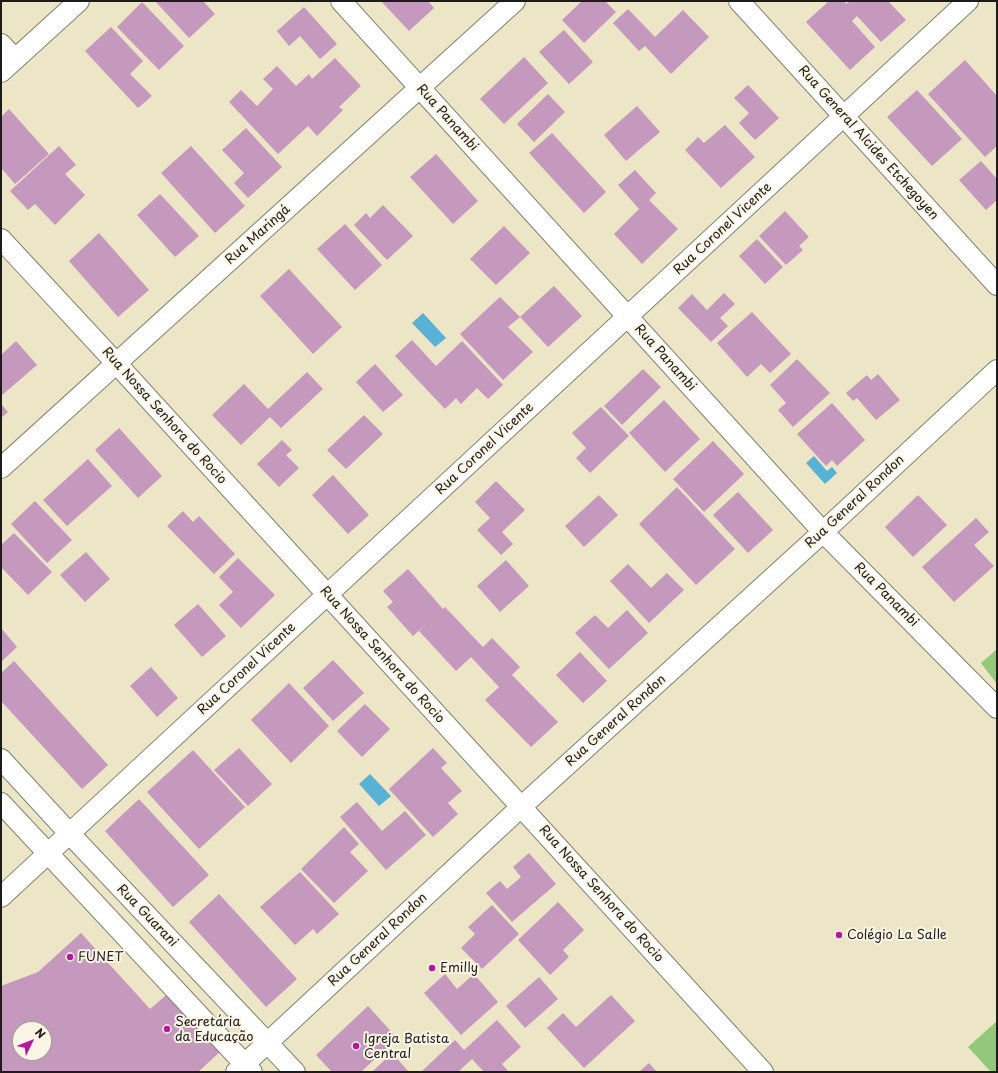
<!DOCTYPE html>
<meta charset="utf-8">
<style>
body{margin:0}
#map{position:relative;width:998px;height:1073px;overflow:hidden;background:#ece5c6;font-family:"Playpen Sans",sans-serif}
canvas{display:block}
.frame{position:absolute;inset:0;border:2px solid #1c1c1c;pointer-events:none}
.north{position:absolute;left:12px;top:1021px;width:40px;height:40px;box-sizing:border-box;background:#fcf5e5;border:1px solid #a29e95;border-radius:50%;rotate:47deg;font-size:11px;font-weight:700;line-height:16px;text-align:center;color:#1c1c1c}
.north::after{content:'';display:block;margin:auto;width:14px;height:18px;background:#b5179e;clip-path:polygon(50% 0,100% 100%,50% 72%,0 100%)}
</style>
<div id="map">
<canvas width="998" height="1073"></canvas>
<div class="frame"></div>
<div class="north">N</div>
</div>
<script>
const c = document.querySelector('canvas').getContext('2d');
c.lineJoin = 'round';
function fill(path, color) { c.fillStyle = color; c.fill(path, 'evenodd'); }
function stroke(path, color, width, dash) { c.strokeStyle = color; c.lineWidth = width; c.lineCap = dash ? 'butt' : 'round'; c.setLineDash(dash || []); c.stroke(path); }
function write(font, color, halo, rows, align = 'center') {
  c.font = font + ' "Playpen Sans",sans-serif'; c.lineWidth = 4; c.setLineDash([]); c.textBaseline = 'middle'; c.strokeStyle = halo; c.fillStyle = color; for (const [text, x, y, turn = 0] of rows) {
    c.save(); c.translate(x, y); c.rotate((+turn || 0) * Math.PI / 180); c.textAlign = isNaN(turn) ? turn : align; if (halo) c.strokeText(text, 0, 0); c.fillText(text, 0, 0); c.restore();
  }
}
fill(new Path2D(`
 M997,649v35l-16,-21z
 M997,1021v51h-6l-23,-25z`), '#93c779');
fill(new Path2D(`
 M423,313l23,25 -11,9 -23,-24z
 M814,456l13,15 5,-4 5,6 -12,11 -19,-21z
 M370,774l21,22 -12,10 -20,-22z`), '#58b2d5');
fill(new Path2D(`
 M155,1h48l12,13 -26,24z
 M381,1h47l6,7 -25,23z
 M582,1h23l11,11 -32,31 -22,-23z
 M829,1h15l2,3 4,-3h38l18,19 -25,22 -24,-26 -5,5 23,26 -25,23 -44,-48z
 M142,2l42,44 -25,24 -42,-43z
 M304,7l33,37 -17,15 -20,-23 -11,10 -12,-15z
 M628,9l27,28 28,-27 26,27 -38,37 -26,-28 -6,5 -26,-28z
 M111,27l32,34 -13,13 22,22 -14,12 -53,-57z
 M564,30l29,32 -24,22 -30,-32z
 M524,57l24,26 -44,41 -24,-25z
 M335,58l26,28 -22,21 4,3 -26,26 -9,-10 -30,28 -49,-52 12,-12 16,16 16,-17 -10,-10 14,-13 19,20 13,-12 3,5z
 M965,60l32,36v50l-12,11 -57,-63z
 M748,85l31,33 -24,22 -16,-17 10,-10 -15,-15z
 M917,90l45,49 -30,27 -45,-49z
 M548,94l17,18 -31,30 -17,-18z
 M637,106l23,26 -34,29 -22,-26z
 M9,109l40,45 -34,30 -14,-16v-51z
 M725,125l30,32 -34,31 -36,-38 13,-13 6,6z
 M246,128l36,39 -34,31 -14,-15 10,-10 -22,-23z
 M552,133l54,59 -22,21 -55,-60z
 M59,146l17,19 -11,9 20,21 -30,30 -20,-21 -7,6 -18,-19z
 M191,146l54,60 -30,27 -54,-60z
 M436,154l42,47 -25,23 -43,-47z
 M981,161l16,18v21l-11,10 -27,-30z
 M635,170l21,23 -7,7 29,29 -36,35 -28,-30 25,-25 -21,-24z
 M160,194l39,42 -24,21 -38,-42z
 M383,205l30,31 -26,24 -33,-35 12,-12 4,5z
 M785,211l24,26 -10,9 4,4 -17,15 -27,-29z
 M345,224l37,41 -27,25 -38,-41z
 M504,226l26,27 -34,32 -26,-26z
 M99,233l50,57 -31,27 -49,-56z
 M757,239l26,28 -18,17 -26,-28z
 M289,269l53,58 -29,27 -53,-58z
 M554,286l28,30 -34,31 -28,-30 -12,10 25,25 -30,28 -43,-46 40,-37 20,20z
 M724,293l11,11 -15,14 8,8 -17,16 -33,-34 14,-14 15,16z
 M752,312l39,42 -21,19 -9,-9 -14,13 -30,-34z
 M412,340l24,26 26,-25 41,44 -15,14 -11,-11 -16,16 -5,-6 -11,11 -50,-53z
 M16,341l21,24 -36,31v-41z
 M797,359l33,34 -37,34 -15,-17 8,-7 -16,-18z
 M375,364l28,31 -20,17 -27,-30z
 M643,369l18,18 -39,38 -18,-19z
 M307,372l16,17 -42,39 -11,-11 -29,28 -29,-30 32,-31 24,25z
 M878,374l22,26 -24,20 -19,-22 -4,3 -7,-8 21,-18 4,5z
 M664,400l36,39 -35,33 -36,-39z
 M832,403l33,37 -28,26 -5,-6 -6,6 -29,-32z
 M1,404l7,8 -7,6z
 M601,407l28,29 -39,37 -14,-15 10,-10 -14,-15z
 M364,415l19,19 -37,35 -19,-19z
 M119,428l43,48 -24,22 -43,-48z
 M282,440l10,10 -6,5 13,13 -20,19 -22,-23z
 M713,441l31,33 -40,38 -31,-33z
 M88,459l24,27 -45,40 -24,-26z
 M333,475l36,40 -21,19 -36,-39z
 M496,481l29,29 -23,22 11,12 -12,11 -24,-25 13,-12 -15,-16z
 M677,487l58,62 -39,36 -57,-61z
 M738,492l35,38 -25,23 -35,-38z
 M599,495l19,20 -34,32 -19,-21z
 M918,495l29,30 -34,32 -28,-30z
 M35,501l37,39 -25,23 -36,-39z
 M183,511l10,11 6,-6 36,38 -21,20 -47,-48z
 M976,518l13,14 -15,13 20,21 -40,36 -32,-35z
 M14,533l38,39 -24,23 -27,-28v-22z
 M86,552l24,27 -25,23 -25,-27z
 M238,558l37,37 -34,33 -22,-23 14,-13 -14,-15z
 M506,560l23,26 -29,26 -23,-26z
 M628,564l23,24 16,-15 17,17 -35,33 -39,-42z
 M408,569l35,40 2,-2 38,40 9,-9 28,29 -8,8 46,47 -27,25 -46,-47 14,-13 -28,-30 -15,14 -37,-40 7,-7 -13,12 -26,-29 6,-5 -10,-11z
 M198,604l28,32 -24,21 -28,-32z
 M627,610l21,23 -39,36 -34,-36 20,-18 13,13z
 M1,628l16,19 -16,15z
 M580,652l27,29 -24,22 -27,-28z
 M333,660l31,33 -31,28 -30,-33z
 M14,661l94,104 -26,24 -81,-88v-28z
 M151,667l27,31 -21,19 -27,-31z
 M289,683l40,43 -38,37 -40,-43z
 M365,704l25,25 -28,28 -25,-26z
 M239,748l33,36 -24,22 -34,-36z
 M433,748l14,15 -6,5 21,23 -14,12 10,11 -25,23 -44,-48z
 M193,750l52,57 -46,42 -52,-57z
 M139,799l70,76 -36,32 -68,-76z
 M357,802l25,29 23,-20 21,24 -40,35 -46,-53z
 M344,827l15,17 -9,8 18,19 -34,32 -33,-34z
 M529,853l27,31 -44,38 -26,-29 14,-12 7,8 14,-12 -8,-10z
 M300,872l39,42 -22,20 -4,-5 -18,16 -35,-38z
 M219,894l78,85 -31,28 -77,-85z
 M558,902l26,28 -21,20 6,7 -19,18 -32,-35z
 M492,905l27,29 -37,35 -21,-21 14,-14 -7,-7z
 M81,933l69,76 21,-18 52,58 -25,23h-197v-86l37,-14zM20,1029h24v24h-24z
 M445,974l12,15 17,-15 24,28 -37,33 -37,-42z
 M539,977l19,22 -33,29 -19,-22z
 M611,995l24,26 -51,47 -37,-40 16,-15 13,14z
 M368,1006l29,32 -36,34h-29l-16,-17z
 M497,1020l24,27 -19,17 6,7 -2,1h-22l-12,-13 -14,13h-37l34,-32 9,10z
 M392,1053l17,19h-37z
 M649,1063l8,9h-18z`), '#c598be');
const minor = new Path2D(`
 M341,1l482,531 174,176
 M739,1l258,284
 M1,44l14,15
 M1,72l78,-71
 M1,239l115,124 647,709
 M1,468l514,-467
 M1,759l68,74 226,239
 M1,803l251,269
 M1,897l967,-896
 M236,1072l285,-265 302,-275 174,-162`);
stroke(minor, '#848071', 22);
stroke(minor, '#fff', 20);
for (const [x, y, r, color] of [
 [839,935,4,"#b5179e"],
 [70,957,4,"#b5179e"],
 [432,968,4,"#b5179e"],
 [167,1029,4,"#b5179e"],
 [356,1046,4,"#b5179e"]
]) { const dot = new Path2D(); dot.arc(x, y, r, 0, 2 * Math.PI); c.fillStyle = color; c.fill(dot); stroke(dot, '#fcf5e5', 1.5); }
write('13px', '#1c1c1c', '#fcf5e5', [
 ["Rua Panambi",447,118,48],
 ["Rua General Alcides Etchegoyen",868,143,48],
 ["Rua Coronel Vicente",723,229,-43],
 ["Rua Maringá",258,235,-42],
 ["Rua Panambi",665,358,48],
 ["Rua Nossa Senhora do Rocio",164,416,48],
 ["Rua Coronel Vicente",485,449,-43],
 ["Rua General Rondon",855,502,-43],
 ["Rua Panambi",886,595,45],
 ["Rua Nossa Senhora do Rocio",382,655,48],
 ["Rua Coronel Vicente",247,669,-43],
 ["Rua General Rondon",616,721,-42],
 ["Rua Nossa Senhora do Rocio",601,894,48],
 ["Rua Guarani",147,916,46],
 ["Rua General Rondon",378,940,-43]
]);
write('13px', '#1c1c1c', '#fcf5e5', [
 ["Colégio La Salle",847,935],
 ["FUNET",78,957],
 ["Emilly",440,968],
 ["Secretária",175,1022],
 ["da Educação",175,1037],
 ["Igreja Batista",364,1039],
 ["Central",364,1054]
], 'left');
</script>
